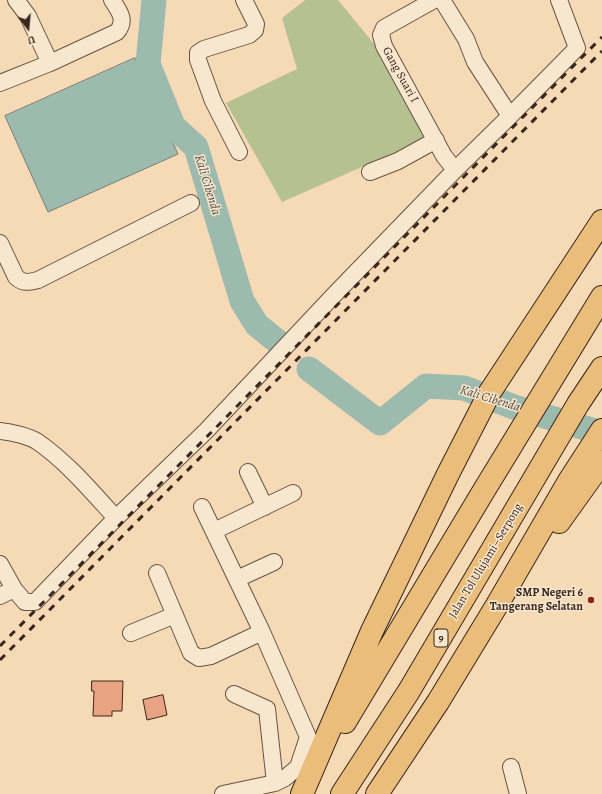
<!DOCTYPE html>
<meta charset="utf-8">
<style>
body{margin:0}
#map{position:relative;width:602px;height:794px;overflow:hidden;background:#f5dab5;font-family:Alegreya,serif}
canvas{display:block}
.north{position:absolute;left:8px;top:8px;width:40px;height:40px;-webkit-text-stroke:3px #f8e7cf;paint-order:stroke;rotate:164deg;font-size:11px;font-weight:700;line-height:16px;text-align:center;color:#39261d}
.north::after{content:'';display:block;margin:auto;width:14px;height:18px;background:#39261d;clip-path:polygon(50% 0,100% 100%,50% 72%,0 100%)}
</style>
<div id="map">
<canvas width="602" height="794"></canvas>
<div class="north">U</div>
</div>
<script>
const c = document.querySelector('canvas').getContext('2d');
c.lineJoin = 'round';
function fill(path, color) { c.fillStyle = color; c.fill(path, 'evenodd'); }
function stroke(path, color, width, dash) { c.strokeStyle = color; c.lineWidth = width; c.lineCap = dash ? 'butt' : 'round'; c.setLineDash(dash || []); c.stroke(path); }
function write(font, color, halo, rows, align = 'center') {
  c.font = font + ' Alegreya,serif'; c.lineWidth = 3; c.setLineDash([]); c.textBaseline = 'middle'; c.strokeStyle = halo; c.fillStyle = color; for (const [text, x, y, turn = 0] of rows) {
    c.save(); c.translate(x, y); c.rotate((+turn || 0) * Math.PI / 180); c.textAlign = isNaN(turn) ? turn : align; if (halo) c.strokeText(text, 0, 0); c.fillText(text, 0, 0); c.restore();
  }
}
fill(new Path2D(`
 M305,0h33l37,45 53,93 -146,64 -56,-99 71,-34 -15,-51z`), '#b6c192');
const water = new Path2D(`
 M135,58l43,96 -130,58 -43,-96z`);
fill(water, '#9cbaae');
stroke(water, '#747f74', 1);
stroke(new Path2D(`
 M154,0l-6,64 25,62 23,21 46,154 15,24 21,17
 M309,369l71,54 46,-37 38,2 50,19 88,26`), '#9cbaae', 25);
const building = new Path2D(`
 M92,681h31l-1,30h-10v5h-19l1,-25h-2z
 M163,695l4,20 -20,5 -4,-20z`);
fill(building, '#e9a282');
stroke(building, '#39261d', 1);
const minor = new Path2D(`
 M16,0l12,16 22,47
 M434,0l-50,28 -3,7 3,11 60,110 11,14
 M442,0l24,39 9,23 35,54
 M0,83l50,-20 67,-31c10,-12 2,-21 -5,-32
 M239,152l-26,-51 -15,-41v-7l6,-4 45,-14 6,-5 1,-6 -12,-24
 M370,172l28,-11 38,-21
 M0,243l16,34c7,7 13,5 22,3l153,-77
 M0,431c11,1 29,5 38,11 30,21 54,50 78,76
 M248,472l17,35
 M202,507l60,125 46,105 -10,30 -13,11 -10,5 -52,11
 M214,531l79,-38
 M0,564l14,25 11,13h10l81,-84 90,-87 128,-136 121,-125 55,-54 67,-68 -18,-48
 M157,573l34,80 8,5 12,-2 51,-24
 M237,579l37,-17
 M0,596l14,-7
 M131,633l44,-18
 M234,694l33,15 8,74
 M511,767l7,27`);
const motorway = new Path2D(`
 M559,522l43,-60
 M345,722l138,-230 119,-195
 M302,794l70,-163 76,-157 42,-82 112,-171
 M342,794l67,-103 169,-287 24,-36
 M377,794l61,-92 59,-97 72,-124 33,-51`);
stroke(minor, '#685343', 18);
stroke(motorway, '#39261d', 24);
stroke(minor, '#f8e7cf', 16);
stroke(motorway, '#eabd7a', 22);
stroke(new Path2D(`
 M0,646l602,-609
 M0,660l602,-609`), '#39261d', 3, [7, 7]);
for (const [x, y, r, color] of [
 [591,600,4,"#8f2418"]
]) { const dot = new Path2D(); dot.arc(x, y, r, 0, 2 * Math.PI); c.fillStyle = color; c.fill(dot); stroke(dot, '#f8e7cf', 1.5); }
for (const [x, y, w] of [
 [441,638,14]
]) { const box = new Path2D(); box.roundRect(x - w / 2, y - 9, w, 18, 3); c.fillStyle = '#f8e7cf'; c.fill(box); stroke(box, '#39261d', 1); }
write('bold 11px', '#39261d', null, [
 ["9",441,638]
]);
write('12px', '#39261d', '#f8e7cf', [
 ["Gang Suari I",400,75,61],
 ["Jalan Tol Ulujami–Serpong",486,561,-59]
]);
write('bold 12px', '#39261d', '#f8e7cf', [
 ["SMP Negeri 6",583,593],
 ["Tangerang Selatan",583,607]
], 'right');
write('italic 13px', '#524b41', '#f8e7cf', [
 ["Kali Cibenda",207,185,73],
 ["Kali Cibenda",490,399,17]
]);
</script>
